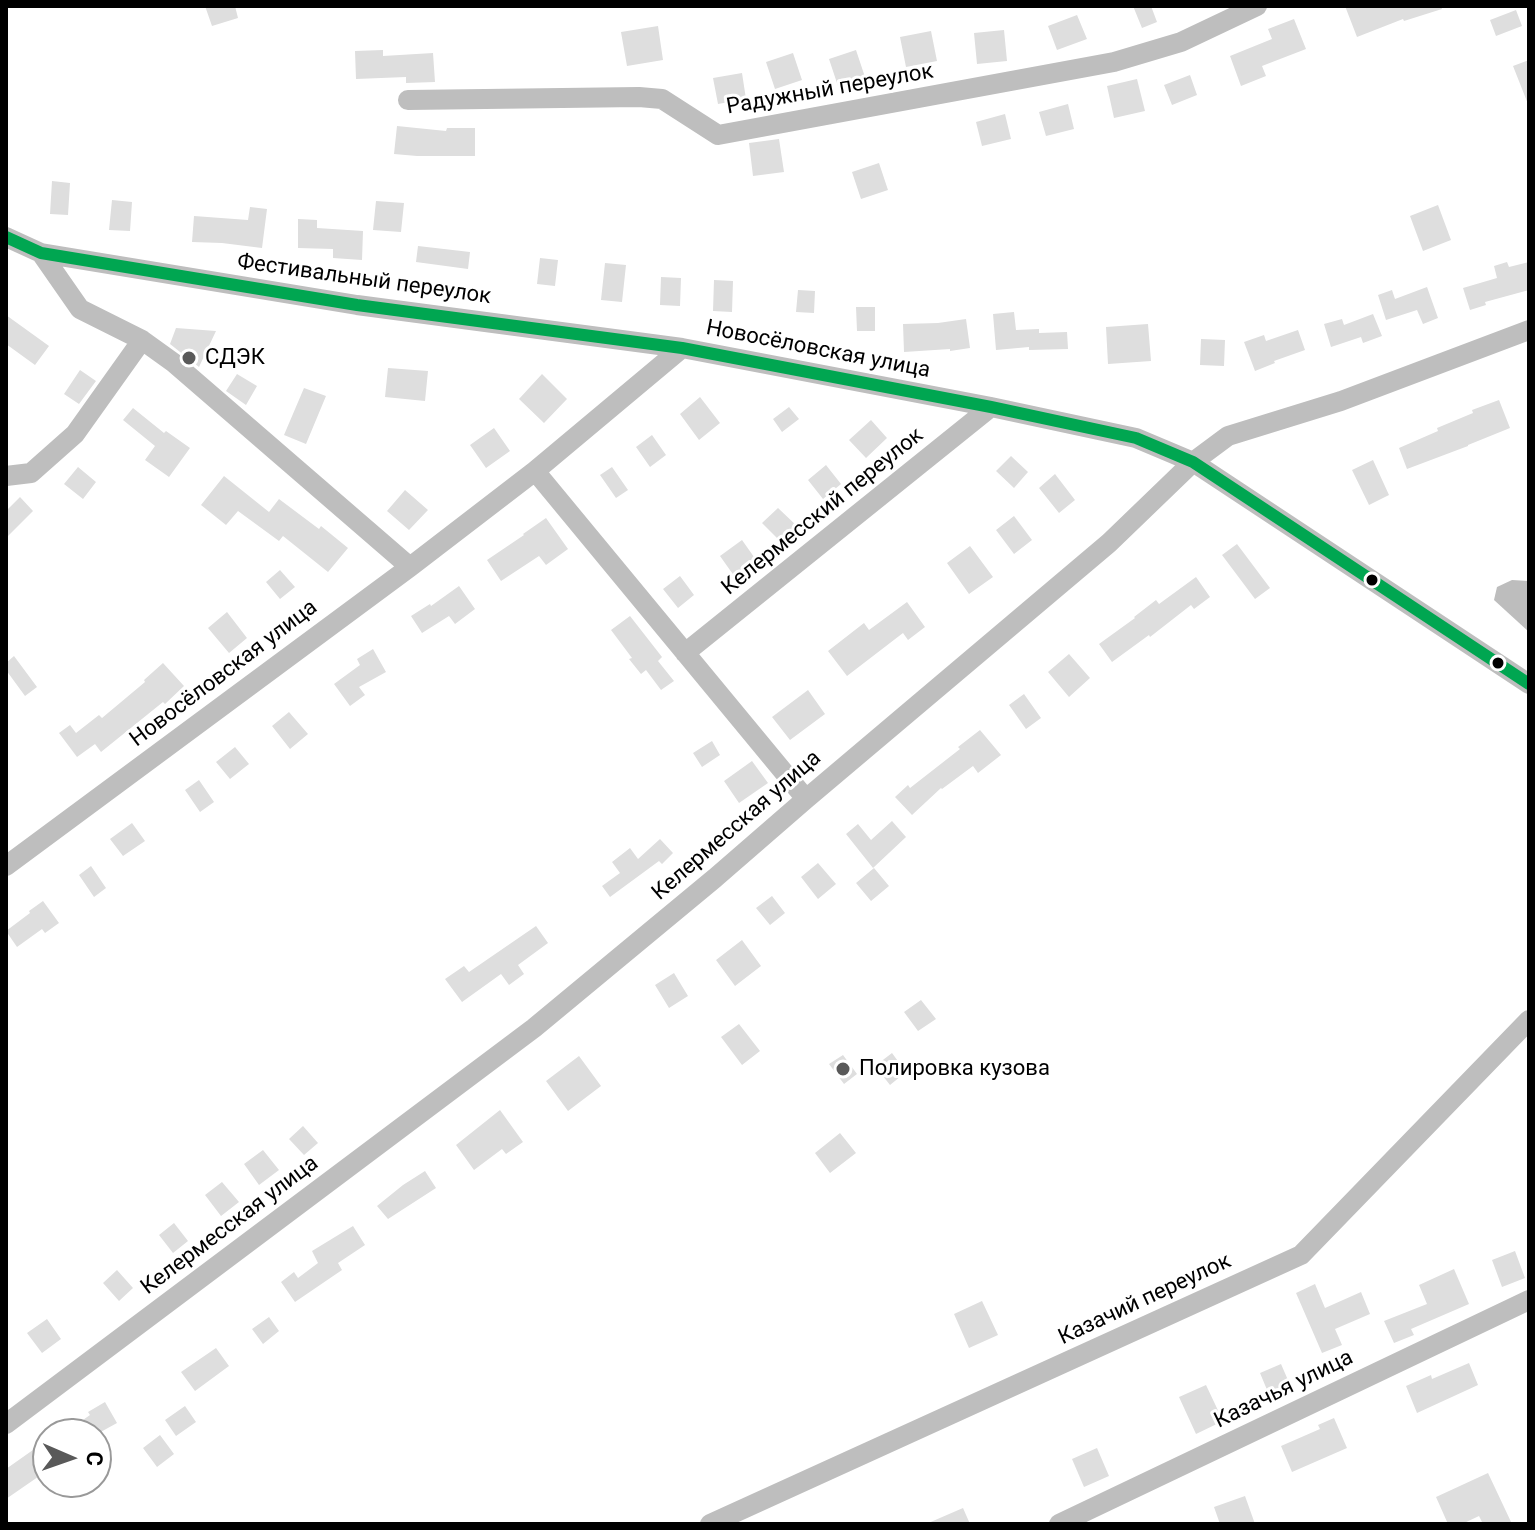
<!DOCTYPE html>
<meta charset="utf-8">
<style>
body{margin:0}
#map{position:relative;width:1535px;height:1530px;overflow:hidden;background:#fff;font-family:Roboto,sans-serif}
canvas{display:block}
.frame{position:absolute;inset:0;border:8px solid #000;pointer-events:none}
.north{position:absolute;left:32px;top:1418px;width:80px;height:80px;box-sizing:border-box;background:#fff;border:2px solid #999;border-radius:50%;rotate:92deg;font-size:22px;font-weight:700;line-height:32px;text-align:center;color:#000}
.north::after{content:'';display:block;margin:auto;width:28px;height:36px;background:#595959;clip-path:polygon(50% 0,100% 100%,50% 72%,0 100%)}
</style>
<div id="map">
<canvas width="1535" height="1530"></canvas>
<div class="frame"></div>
<div class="north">С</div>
</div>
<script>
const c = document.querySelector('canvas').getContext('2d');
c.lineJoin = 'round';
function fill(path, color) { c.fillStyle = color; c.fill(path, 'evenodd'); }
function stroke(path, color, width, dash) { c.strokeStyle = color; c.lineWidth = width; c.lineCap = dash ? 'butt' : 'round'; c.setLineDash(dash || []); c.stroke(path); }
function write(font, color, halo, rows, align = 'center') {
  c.font = font + ' Roboto,sans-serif'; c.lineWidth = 6; c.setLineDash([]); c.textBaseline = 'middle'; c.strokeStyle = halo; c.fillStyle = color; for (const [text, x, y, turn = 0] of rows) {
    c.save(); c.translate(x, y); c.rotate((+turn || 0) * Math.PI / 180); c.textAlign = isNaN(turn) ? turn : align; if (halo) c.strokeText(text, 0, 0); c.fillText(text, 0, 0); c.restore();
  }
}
fill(new Path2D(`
 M1512,580l17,1v51l-35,-32 3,-13z`), '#bdbdbd');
fill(new Path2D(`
 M205,6h30l3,12 -26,8z
 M1133,6h18l6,16 -15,6z
 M1345,6h96l1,3 -38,12 -1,-2 -46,18z
 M1516,10l6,16 -26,10 -6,-16z
 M1077,15l10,24 -30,11 -9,-24z
 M1294,19l12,30 -44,17 4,10 -25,10 -11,-30 42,-17 -4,-10z
 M658,26l5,34 -36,6 -6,-34z
 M1004,30l3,31 -30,3 -3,-31z
 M931,31l6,30 -31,6 -6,-30z
 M383,50v6l50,-3 2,29 -29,1v-6l-50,2 -1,-28z
 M856,50l9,27 -27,9 -9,-27z
 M793,53l9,27 -27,9 -9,-27z
 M1529,60v44h-1l-15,-38z
 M742,73l4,26 -28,5 -5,-26z
 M1190,75l7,20 -25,10 -8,-20z
 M1137,79l8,32 -31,7 -7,-32z
 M1068,104l6,25 -28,7 -7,-24z
 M1005,114l6,25 -29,7 -6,-24z
 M397,126l49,5 1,-3h28v28h-58l-23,-2z
 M779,139l5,33 -31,4 -4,-33z
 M879,163l9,27 -27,9 -9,-27z
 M52,181l18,2 -2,32 -18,-1z
 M112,200l20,2 -2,29 -21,-1z
 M376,201l28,2 -3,29 -28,-2z
 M1438,205l13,35 -28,11 -13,-35z
 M250,207l17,2 -5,39 -40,-5 -30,-1 2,-26 54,4z
 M298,219l19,1v8l46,3 -1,29 -29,-2v-9l-35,-1z
 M418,246l52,6 -2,17 -52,-7z
 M540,258l18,2 -3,26 -18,-2z
 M1507,262l2,5 20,-5v28l-44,12 1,3 -16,5 -7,-22 34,-10 -3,-12z
 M605,263l21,2 -4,37 -21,-2z
 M661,277l20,1 -1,28 -20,-1z
 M714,280l19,1 -1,31 -19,-1z
 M1427,287l11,31 -15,6 -6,-14 -31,10 -8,-25 14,-5 3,9z
 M798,290l17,1 -1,22 -18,-1z
 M856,307h19v24h-18z
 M1014,312l2,18 23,-1v4l28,-1 1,17 -39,1v-3l-33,3 -3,-36z
 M1373,314l9,22 -19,7 -2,-6 -30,10 -7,-23 18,-5 2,6z
 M6,315l43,31 -14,19 -29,-21z
 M966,319l4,29 -20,3v-2l-46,3 -1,-28 35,-1z
 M1148,324l3,37 -43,3 -2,-37z
 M176,328l40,3 -17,36 -29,-23z
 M1298,330l7,20 -31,11 1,2 -20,8 -11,-29 20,-7 2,6z
 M1201,339l24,1 -1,26 -24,-1z
 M388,368l40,3 -3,30 -40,-4z
 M80,370l16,11 -17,23 -15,-10z
 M237,374l20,12 -11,19 -20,-14z
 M542,374l25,25 -23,24 -25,-24z
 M304,388l22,8 -20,48 -22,-9z
 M700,397l20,26 -21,17 -19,-26z
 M1499,400l11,28 -42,17v1l-61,23 -8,-21 39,-17 -1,-3 36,-15 -1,-3z
 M789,407l10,12 -17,13 -9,-13z
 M133,408l31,25 2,-2 24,17 -21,29 -24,-17 10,-14 -32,-26z
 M871,420l16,18 -21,20 -17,-18z
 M494,428l16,23 -24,17 -16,-23z
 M652,435l14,20 -16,12 -14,-20z
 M1011,456l17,16 -14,16 -18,-17z
 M1373,460l16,35 -20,10 -17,-35z
 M826,465l15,19 -18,15 -15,-19z
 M78,467l18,15 -13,17 -19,-15z
 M612,467l16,23 -12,8 -16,-23z
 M1055,474l20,26 -16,13 -20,-25z
 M224,476l45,36 10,-13 40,30 2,-3 27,22 -20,24 -45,-36 -4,5 -41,-30 -12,14 -25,-20z
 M405,490l23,20 -19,20 -22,-19z
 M20,497l13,14 -27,27v-27z
 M778,508l19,18 -16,16 -19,-19z
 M1014,516l18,24 -18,14 -18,-24z
 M546,518l22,31 -22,16 -7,-9 -38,25 -14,-21 37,-25 -1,-1z
 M742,540l17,24 -22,16 -17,-24z
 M1237,544l33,44 -15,11 -33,-44z
 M970,546l23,31 -24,17 -22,-31z
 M280,570l15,17 -15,12 -14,-17z
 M680,576l14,19 -16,13 -15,-19z
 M1196,577l14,20 -16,12 -3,-4 -41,32 -1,-2 -37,27 -13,-18 36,-26 -1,-1 22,-17 3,4z
 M459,586l16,23 -20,15 -6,-8 -27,17 -11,-17 19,-12 1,2z
 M907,602l18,25 -17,13 -5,-7 -56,43 -19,-25 36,-28 5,7z
 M227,612l20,26 -18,15 -21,-25z
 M630,616l32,41 -4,4 16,20 -13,9 -15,-20 -5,4 -12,-15 3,-1 -21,-28z
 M373,649l13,23 -27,15 6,8 -15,11 -16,-22 26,-19 -3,-6z
 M1069,654l21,24 -21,19 -21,-25z
 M14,656l23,31 -12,9 -19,-26v-7z
 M163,663l21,23 -19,18 -2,-2 -62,50 -6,-8 -18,13 -18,-24 11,-8 6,8 23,-18 3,3 43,-36 -1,-2z
 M808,690l17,24 -35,26 -18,-23z
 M1024,694l17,24 -15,11 -17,-24z
 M289,712l19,22 -18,15 -18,-23z
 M980,730l21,25 -23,18 -5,-7 -31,23 -1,-1 -29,27 -17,-18 13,-12 2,3 50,-39 -2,-2z
 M712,741l8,14 -18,12 -9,-14z
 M235,747l14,17 -19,15 -14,-17z
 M752,761l16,22 -29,20 -15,-22z
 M199,780l15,22 -14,10 -15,-22z
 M892,821l14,16 -33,31 -27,-34 12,-10 13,16z
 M132,823l13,18 -22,15 -13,-17z
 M660,839l13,14 -11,11 -3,-3 -49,36 -8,-11 18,-13 -8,-11 18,-14 8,11z
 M818,863l18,21 -18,15 -17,-22z
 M91,866l15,22 -12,9 -15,-22z
 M874,868l15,18 -18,15 -15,-18z
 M772,896l13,17 -15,12 -14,-17z
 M43,901l16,22 -14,10 -3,-4 -25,18 -11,-16 24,-18 -1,-2z
 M536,926l12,17 -30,22 6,9 -15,11 -8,-11 -39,28 -17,-23 19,-13 5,6z
 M742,940l19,26 -26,20 -19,-26z
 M674,973l14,23 -19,12 -14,-23z
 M921,1000l15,19 -18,12 -14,-19z
 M739,1024l21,27 -18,14 -21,-28z
 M892,1053l14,19 -16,13 -15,-19z
 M843,1055l14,19 -13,10 -15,-20z
 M579,1056l22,30 -33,25 -22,-30z
 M500,1110l23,32 -17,12 -4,-5 -28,21 -18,-25z
 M303,1126l15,17 -14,12 -15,-16z
 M840,1133l16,20 -26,20 -15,-20z
 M263,1150l16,20 -20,15 -15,-21z
 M425,1171l11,17 -48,31 -11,-13 26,-21z
 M222,1182l17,20 -18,14 -16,-21z
 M174,1223l14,18 -15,12 -14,-18z
 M353,1226l12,19 -27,18 4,7 -47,32 -14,-20 13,-10 4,6 20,-15 -6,-12z
 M1515,1251l10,27 -23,9 -10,-27z
 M1454,1269l15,35 -58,25 3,6 -20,8 -10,-22 43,-17 -8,-19z
 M117,1270l16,18 -14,13 -16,-18z
 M1315,1284l10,24 36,-16 9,22 -35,15 7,16 -20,8 -26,-60z
 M982,1301l16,34 -29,13 -15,-34z
 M269,1317l10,14 -16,13 -11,-15z
 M47,1319l14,20 -19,14 -15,-20z
 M216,1348l13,18 -34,25 -14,-19z
 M1469,1363l9,22 -61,28 -11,-27 25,-11 1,4z
 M1281,1364l10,23 -21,10 -10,-24z
 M1206,1385l17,36 -27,13 -17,-37z
 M105,1402l12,21 -20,11h-34l27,-19 -2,-3z
 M185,1406l11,16 -20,14 -11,-16z
 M1334,1418l13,30 -55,24 -11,-26 39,-17 -2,-4z
 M160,1435l14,19 -17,13 -14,-19z
 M40,1445l8,12v13l-42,29v-30z
 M1097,1448l12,28 -25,11 -12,-28z
 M1488,1473l24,51h-29l-4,-8 -17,8h-14l-12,-27z
 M1245,1496l10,28h-35l-6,-17z
 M963,1508l7,16h-44z`), '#dedede');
stroke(new Path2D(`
 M408,100l231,-3 23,2 56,36 396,-73 67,-20 76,-36
 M6,237l35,16 316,52 325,43 309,59 145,31 57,24 336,222
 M41,253l39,56 62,31 32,23 236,204
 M535,471l271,328
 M6,476l25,-3 44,-39 67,-94
 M685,653l306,-246
 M6,866l404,-299 125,-96 147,-123
 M6,1424l528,-396 181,-150 91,-79 303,-256 84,-81 35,-26 113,-35 188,-71
 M710,1524l591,-269 228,-235
 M1059,1524l470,-224`), '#bebebe', 20);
stroke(new Path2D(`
 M6,237l35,16 316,52 325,43 309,59 145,31 57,24 336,222`), '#00a651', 12);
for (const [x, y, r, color] of [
 [189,358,8,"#595959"],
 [1372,580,7,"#000"],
 [1498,663,7,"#000"],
 [843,1069,8,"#595959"]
]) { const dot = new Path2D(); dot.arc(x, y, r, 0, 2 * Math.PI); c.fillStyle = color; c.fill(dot); stroke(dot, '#fff', 3); }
write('22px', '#000', '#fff', [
 ["Радужный переулок",830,90,-10],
 ["Фестивальный переулок",364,280,8],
 ["Новосёловская улица",818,350,11],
 ["Келермесский переулок",823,512,-39],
 ["Новосёловская улица",224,674,-37],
 ["Келермесская улица",737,826,-41],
 ["Келермесская улица",230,1226,-37],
 ["Казачий переулок",1145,1300,-25],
 ["Казачья улица",1284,1390,-26]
]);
write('22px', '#000', '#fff', [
 ["СДЭК",205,358],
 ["Полировка кузова",859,1069]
], 'left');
</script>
